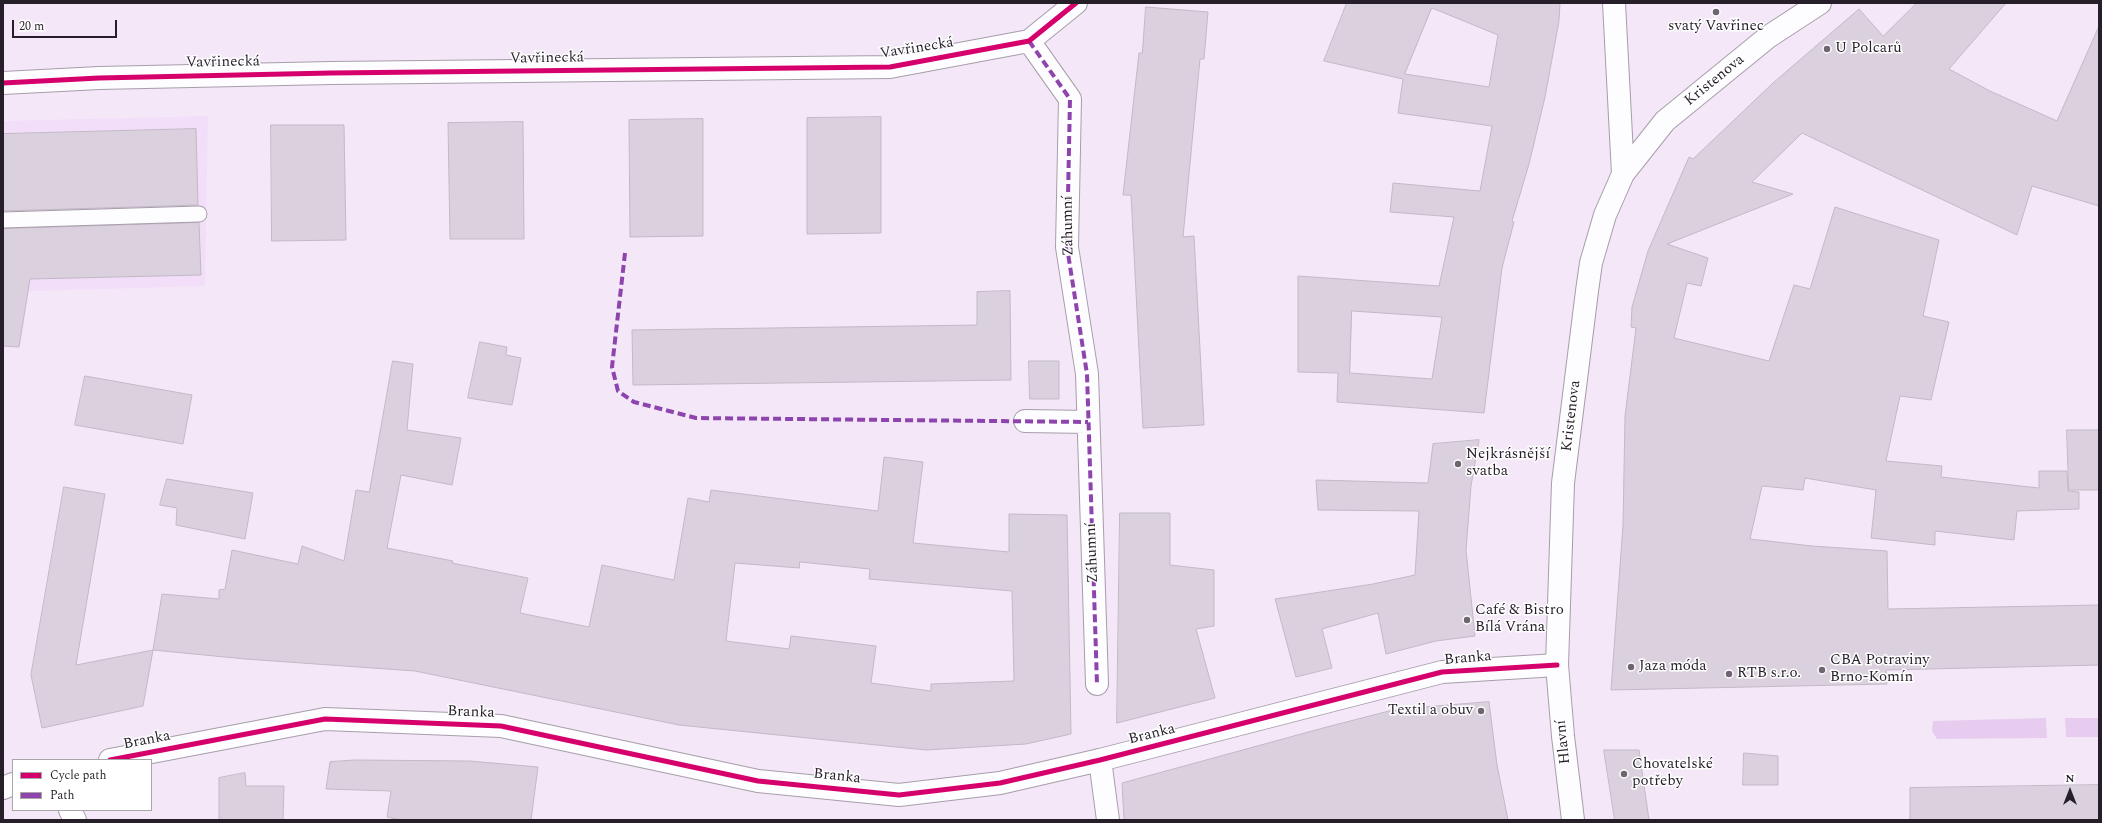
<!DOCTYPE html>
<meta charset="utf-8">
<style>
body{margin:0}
#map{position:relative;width:2102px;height:823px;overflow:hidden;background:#f4e8f8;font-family:Spectral,serif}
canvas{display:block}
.frame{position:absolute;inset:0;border:4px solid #261e29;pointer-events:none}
.legend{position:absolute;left:12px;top:759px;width:140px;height:52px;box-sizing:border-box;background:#fff;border:1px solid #a8a5a9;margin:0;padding:5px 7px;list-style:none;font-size:12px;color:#261e29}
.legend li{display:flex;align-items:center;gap:8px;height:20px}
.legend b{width:20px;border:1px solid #a8a5a9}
.north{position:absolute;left:2050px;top:771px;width:40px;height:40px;-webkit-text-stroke:3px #fff;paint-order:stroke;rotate:0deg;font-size:11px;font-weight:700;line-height:16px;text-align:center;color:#261e29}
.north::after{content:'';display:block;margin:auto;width:14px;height:18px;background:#261e29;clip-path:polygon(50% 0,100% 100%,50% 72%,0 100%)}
.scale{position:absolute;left:12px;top:20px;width:105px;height:18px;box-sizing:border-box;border:2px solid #261e29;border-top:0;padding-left:5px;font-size:12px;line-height:14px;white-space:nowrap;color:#261e29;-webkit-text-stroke:3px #fff;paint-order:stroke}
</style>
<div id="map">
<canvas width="2102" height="823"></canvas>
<div class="frame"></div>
<ul class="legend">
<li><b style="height:5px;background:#d6006c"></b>Cycle path</li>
<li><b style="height:5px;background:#8e44ad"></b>Path</li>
</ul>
<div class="north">N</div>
<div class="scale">20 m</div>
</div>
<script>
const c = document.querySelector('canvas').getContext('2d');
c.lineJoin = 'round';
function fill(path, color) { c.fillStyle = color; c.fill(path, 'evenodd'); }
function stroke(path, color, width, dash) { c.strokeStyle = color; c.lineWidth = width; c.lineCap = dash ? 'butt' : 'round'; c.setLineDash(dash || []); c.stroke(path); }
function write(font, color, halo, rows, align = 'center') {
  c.font = font + ' Spectral,serif'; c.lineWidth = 3; c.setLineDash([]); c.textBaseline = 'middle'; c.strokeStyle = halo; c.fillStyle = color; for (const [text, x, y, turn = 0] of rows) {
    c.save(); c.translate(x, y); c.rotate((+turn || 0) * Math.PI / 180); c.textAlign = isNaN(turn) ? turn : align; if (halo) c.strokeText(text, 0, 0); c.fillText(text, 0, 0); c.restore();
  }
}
fill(new Path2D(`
 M208,116l-3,170 -202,6v-171z`), '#f2def9');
fill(new Path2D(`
 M2046,718l1,20 -110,1 -5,-8 1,-10z
 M2065,718h34v19h-33z`), '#e7ccf0');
const building = new Path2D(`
 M1347,3h213l-1,18 -14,76 -16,67 -17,57 2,1 -12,46 -18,145 -147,-11 1,-29 -40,-1v-96l141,10 15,-69 -64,-5 3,-29 87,8 12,-65 -94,-13 5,-34 -79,-18zM1432,8l66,27 -9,52 -84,-13zM1352,311l90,6 -10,62 -82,-6z
 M1917,3h89l-57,66 41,22 67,30 42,-95v180l-67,-20 -15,49 -215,-102 -50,49 41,12 -126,50 41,14 -7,28 -14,-3 -13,55 95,23 25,-76 16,4 25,-82 104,33 -16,76 26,6 -18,78 -31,-4 -14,65 56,5 -1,11 98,11v-17h28l1,20 11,1v17l-62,2 -3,29 -79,-9v14l-64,-7 5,-48 -71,-12 -2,12 -41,-4 -12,53 62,7 75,5 1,58 211,-4v60l-213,5 1,14 -276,6 12,-165 2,-109 11,-88 -5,-1 1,-20 16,-56 41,-94 4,2 80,-76 86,-74 24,27z
 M1146,7l62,5 -4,47h-4l-17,178 11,-1 10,189 -61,3 -12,-233h-8l16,-142h3z
 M881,117v116l-74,1v-116z
 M703,119v117l-73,1 -1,-117z
 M523,122l1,117h-74l-2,-116z
 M271,125h73l2,115 -74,1z
 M196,129l2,76 -195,6v-77z
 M199,223l2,52 -171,4 -11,68 -16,-1v-117z
 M1010,291l1,89 -378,5 -1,-55 345,-5v-33z
 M480,342l27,5 -1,8 15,3 -9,47 -44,-7z
 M393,361l20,3 -6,66 54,8 -9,47 -51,-10 -14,73 66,13 -1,2 76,15 -8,35 69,14 13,-62 72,15 14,-82 21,4 2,-12 167,21 6,-54 39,5 -10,81 96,9v-38l58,1 4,219 -45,10 -100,6 -247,-25 -264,-54 -170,-12 -92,-9 9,-56 57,5v-9l6,-1 7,-39 66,14 4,-18 42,15 12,-71 13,2zM800,562l70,7 -1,10 143,12 2,90 -83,3v7l-60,-8 5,-37 -85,-10 -2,13 -63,-8 9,-78 64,5z
 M1029,361h30v38h-29z
 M85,376l107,19 -9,49 -108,-19z
 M2067,430h32v60h-30z
 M1479,440l-8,46 -5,64 9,86 -39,5 -50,13 -8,-41 -56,16 10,39 -36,9 -21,-78 98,-15 42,-9 4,-64 -101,-1 -2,-30 112,3 5,-39z
 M167,479l86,14 -8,46 -69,-14 1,-17 -17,-3z
 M64,487l41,7 -29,171 77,-15 -10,56 -101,22 -11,-53z
 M1120,513h50v52l44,5v56l-18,3 19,69 -98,25z
 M1489,702l8,63 11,55h-384l-2,-37 201,-55 66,-17 35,-4z
 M1604,750h35l10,70h-34z
 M1744,753l34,3v29h-35z
 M355,760l115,1 68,6 -7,53h-130l-14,-3 4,-26 -65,-2 4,-27z
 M245,773l1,13h38l-1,34h-64v-42z
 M2099,785v35h-189v-32z`);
fill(building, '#dbd1de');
stroke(building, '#c2b9c5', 1);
const lane = new Path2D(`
 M3,220l196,-6`);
const street = new Path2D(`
 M1614,3l9,171
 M1029,41l41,58 -3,148 20,127 10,310
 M3,83l96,-5 232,-5 559,-6 139,-26 47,-38
 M1025,421l63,1
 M1557,665l6,-182 24,-192 4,-28 14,-48 18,-41 42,-53 103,-84 52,-34
 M1100,760l8,60
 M70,810l5,10`);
const secondary = new Path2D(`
 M110,760l215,-41 176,7 257,55 141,14 101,-12 100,-23 342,-88 115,-7 6,71 10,84
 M3,788l10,-4`);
stroke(lane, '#a79eaa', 17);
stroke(street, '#a79eaa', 24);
stroke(secondary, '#a79eaa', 24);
stroke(lane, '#fdfcfe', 15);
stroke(street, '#fdfcfe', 22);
stroke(secondary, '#fdfcfe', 22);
stroke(new Path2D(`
 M1029,41l41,58 -3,148 20,127 10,310
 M625,253l-13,114 6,24 16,11 62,16 392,4`), '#8e44ad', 4, [8, 4]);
stroke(new Path2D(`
 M3,83l96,-5 232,-5 559,-6 139,-26 47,-38
 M110,760l215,-41 176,7 257,55 141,14 101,-12 100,-23 342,-88 115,-7`), '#d6006c', 5);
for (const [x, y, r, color] of [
 [1716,12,4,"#6e6571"],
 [1827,49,4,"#6e6571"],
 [1458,464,4,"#6e6571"],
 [1467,620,4,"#6e6571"],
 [1631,667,4,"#6e6571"],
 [1822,670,4,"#6e6571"],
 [1729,674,4,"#6e6571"],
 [1481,711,4,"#6e6571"],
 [1624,774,4,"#6e6571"]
]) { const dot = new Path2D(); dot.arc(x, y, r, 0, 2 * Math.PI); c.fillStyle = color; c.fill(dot); stroke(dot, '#fff', 1.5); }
write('15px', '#261e29', '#fff', [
 ["svatý Vavřinec",1716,27,"center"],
 ["U Polcarů",1835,49],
 ["Nejkrásnější",1466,455],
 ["svatba",1466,472],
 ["Café & Bistro",1475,611],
 ["Bílá Vrána",1475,628],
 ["CBA Potraviny",1830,661],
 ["Brno-Komín",1830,678],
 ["Jaza móda",1639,667],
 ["RTB s.r.o.",1737,674],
 ["Textil a obuv",1473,711,"right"],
 ["Chovatelské",1632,765],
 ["potřeby",1632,782]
], 'left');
write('15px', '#261e29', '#fff', [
 ["Vavřinecká",917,49,-9],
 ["Vavřinecká",547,59,-1],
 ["Vavřinecká",223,63,-1],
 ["Kristenova",1715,81,-39],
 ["Záhumní",1069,226,-91],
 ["Kristenova",1572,416,-83],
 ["Záhumní",1093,553,-92],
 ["Branka",1468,659,-5],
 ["Branka",471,713,2],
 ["Branka",1152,735,-14],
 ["Branka",147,741,-11],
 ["Hlavní",1564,742,-96],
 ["Branka",837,777,6]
]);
</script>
